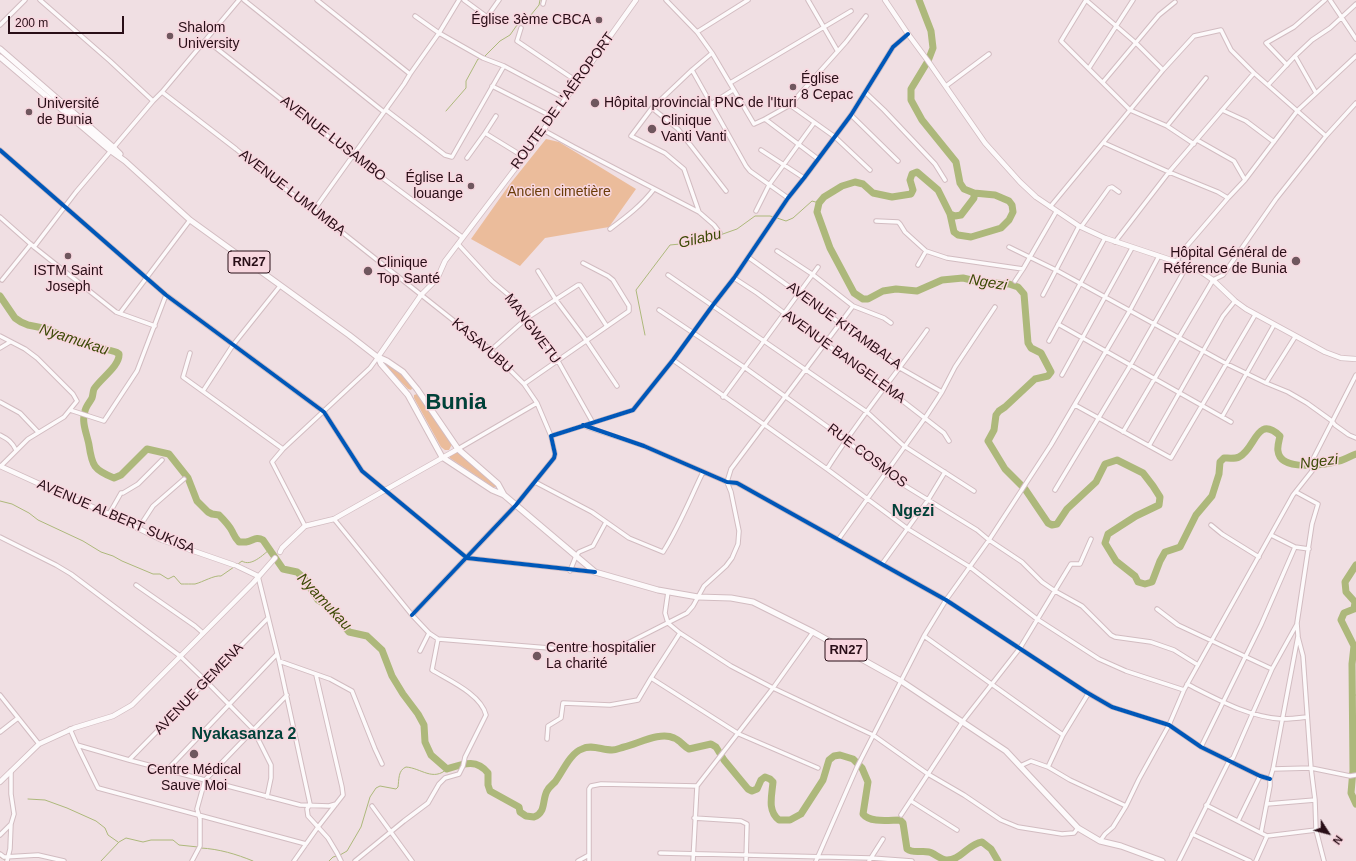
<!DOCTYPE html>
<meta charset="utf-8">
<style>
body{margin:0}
#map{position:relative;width:1356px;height:861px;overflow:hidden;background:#f0dfe3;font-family:Arial,sans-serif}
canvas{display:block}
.north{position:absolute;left:1308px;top:813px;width:40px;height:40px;-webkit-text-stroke:3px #f8d7df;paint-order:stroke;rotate:126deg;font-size:11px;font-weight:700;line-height:16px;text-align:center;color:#290e17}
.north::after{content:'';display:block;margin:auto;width:14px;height:18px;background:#290e17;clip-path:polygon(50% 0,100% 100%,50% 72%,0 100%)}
.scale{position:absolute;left:8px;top:16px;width:116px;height:18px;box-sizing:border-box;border:2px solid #290e17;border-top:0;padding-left:5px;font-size:12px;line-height:14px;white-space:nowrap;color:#290e17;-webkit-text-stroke:3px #f8d7df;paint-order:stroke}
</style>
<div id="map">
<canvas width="1356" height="861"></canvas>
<div class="north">N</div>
<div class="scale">200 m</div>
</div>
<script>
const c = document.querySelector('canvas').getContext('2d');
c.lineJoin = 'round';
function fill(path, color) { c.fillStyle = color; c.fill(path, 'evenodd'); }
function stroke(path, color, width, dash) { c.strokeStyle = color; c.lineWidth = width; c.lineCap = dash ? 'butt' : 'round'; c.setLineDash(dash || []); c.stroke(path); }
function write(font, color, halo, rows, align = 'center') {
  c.font = font + ' Arial,sans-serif'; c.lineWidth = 3; c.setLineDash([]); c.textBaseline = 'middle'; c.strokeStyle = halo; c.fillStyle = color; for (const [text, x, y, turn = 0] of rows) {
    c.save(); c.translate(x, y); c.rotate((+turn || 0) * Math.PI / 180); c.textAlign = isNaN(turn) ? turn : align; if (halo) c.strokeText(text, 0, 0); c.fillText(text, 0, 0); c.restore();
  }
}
fill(new Path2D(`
 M546,139l13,3 77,47 -27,38 -64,11 -25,28 -49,-27 39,-55z
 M384,362l18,11 11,14 -2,3 -3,-1 -24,-25z
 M417,394l35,50 -3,6h-4l-4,-3 -27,-49v-3z
 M456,452h3l37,32v3h-3l-43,-29v-3z`), '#ebbc9b');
stroke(new Path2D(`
 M484,57l16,-16 10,-6 7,-10 9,-4 13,-16 1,-5
 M446,111l20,-23v-7l12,-22 3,-1
 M777,218l9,3 7,-3 19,-17 7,2
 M645,335l-9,-45 34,-45 30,-3 37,-13 18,-13h15l4,1
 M0,501l12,3 17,9 9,7 45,21 18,11 12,4 9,5 31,13h7l8,5 6,-3 7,8c5,0 10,0 14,0 8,-2 19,-9 26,-8l13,-9
 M238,564l4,-3c9,6 21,-6 28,-12
 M1351,696l5,-1
 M28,799l17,1 22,8 29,13 9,7 3,7 10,7
 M201,848c18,1 35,6 52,13
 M340,855l7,-4 14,-24 9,-30 6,-9 4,-2 16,3 2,-2c1,-7 0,-17 8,-20 15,1 27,15 41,2
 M0,857l5,3
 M101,861l18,-19 7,-4 17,4 8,-2h22l6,5 19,2
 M329,861l4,-4 4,-1`), '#adb87b', 1);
stroke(new Path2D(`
 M919,0l12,31 2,17 -5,13 -17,28v11l11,20 34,42 4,21 4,6 10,4 21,2 14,6 3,4 1,7 -4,8 -8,8 -30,9 -13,-2 -4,-3 -4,-18 -12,-24 -21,-18 -5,2 -2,6 3,10 -2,4 -19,3 -19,-4 -10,-9 -8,-2 -13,4 -18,11 -5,6 -2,9 13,36 24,45 9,6h5l15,-8 13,-2 21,2 25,-11 21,-2 17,4 29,2 9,3 6,7 4,49 3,5 10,5 10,19 -3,4 -13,3 -30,28 -6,4 -3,4 -2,15 -6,11 17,28 20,20 23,34 4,2 5,-1 10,-15 29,-27 9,-18 12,-4 26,13 10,13 7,11 -1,8 -23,11 -28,18 -3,9 11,18 19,15 3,6 7,2 7,-2 8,-21 5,-9 15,-5 16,-32 16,-19 7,-22 1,-12 4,-4c4,0 11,1 15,-1 17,-8 17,-43 41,-21 -1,5 -3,11 -2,15 2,21 47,14 61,10 6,-1 11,-5 17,-7
 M950,214l5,2 6,-1 13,-17v-5
 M0,296l15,22 6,4 7,3 15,3 44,16 29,8 3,2c1,12 -19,25 -25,35 -1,2 -1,6 -2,9 -2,4 -6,8 -7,13 -4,11 2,23 4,34 3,21 5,25 25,33l7,-3 26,-26 22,5 19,24 9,23 11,11 4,2 7,1c4,4 11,12 13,16 2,4 3,7 7,11 2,0 5,0 7,0 7,-1 10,-6 17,-2l20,29 14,3 7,6 14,22 8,5 23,27 18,4 15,14 10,26 11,18 15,20 6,11 1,17 6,13 16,14c16,-5 29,-11 41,4v12l2,6 29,16 1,5 6,4 8,1c12,-4 8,-17 13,-26 2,-4 5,-6 8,-9 7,-9 15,-29 27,-33 9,-5 20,1 30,1 4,0 8,-2 12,-3 14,-3 36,-16 50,-9 6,2 9,8 15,11l22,-5 5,3 8,13 24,29 4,2 5,-2 4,-9 4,-3 5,2 3,3c-1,13 -6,29 6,38h11l11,-6 22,-34 6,-20 5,-4 6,-1 13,4 9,9 6,14 -5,32c7,9 26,6 37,6l3,3 4,26c7,5 14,1 22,3 5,1 11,7 17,8 14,1 22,-16 36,-18l9,7 7,12
 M1356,565l-11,17 1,10 9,10 -1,7 -10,4 -3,7 13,26 -2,18 1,106 -2,23 5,11`), '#adb87b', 7);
const street = new Path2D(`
 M40,0l70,61 43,40
 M244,0l140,112
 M317,0l93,74
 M464,0l23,17 12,-17
 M666,0l31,32 15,21 42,71 11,-5 25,-14 56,-63 20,-26
 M808,0l29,50
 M1330,0l26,39
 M543,4l1,-4
 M415,16l24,17 44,25 21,8 62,33
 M0,25l25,-25
 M521,28l-4,13 61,41
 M697,32l51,-32
 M206,40l147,116 109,81
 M1295,56l21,37
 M1287,65l-21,-22 28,-16 31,-27
 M1089,68l44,-68
 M692,70l54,96 4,5 38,27
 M1163,70l-27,-27 -50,-43 -25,41 69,69 37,16 27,18
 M1103,82l56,-67 16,-13
 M730,83l121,-72
 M1268,85l27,-29 17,-16 18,-12 26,-24
 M492,86l61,31
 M946,86l43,-32
 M162,92l74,57 37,31 41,30 173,137 37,37 13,19 14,33
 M866,93l18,17 51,54 10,16
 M711,104l22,-14
 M790,105l45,32 35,33
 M652,108l26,21 48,62
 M386,110l59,45 7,2 52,-91
 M1222,110l24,11 28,21
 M851,115l47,46
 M765,119l53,40
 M1167,126l39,-48
 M543,130l31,17 125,65 15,13 6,8
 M485,133l11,-17
 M1197,140l37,21 11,19
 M1104,143l65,29 49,20 10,6
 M0,150l166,145 158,117 38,59 105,87 128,14
 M761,150l43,28
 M467,158l18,-25 39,24
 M1050,207l113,-137 31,-34 27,-6 10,20 23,23 72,63
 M314,210l90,-126 6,-10 29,-41 20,-33
 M756,211l13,-26 45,-62
 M699,212l-15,-43 -19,-16 -34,-17 21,-28 40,-38 20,-17
 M0,217l34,30 82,65 39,14
 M876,221l22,1 2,2 5,8 21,19 21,7 76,11 33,-57
 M1081,227l28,-39 3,-1 7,5
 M610,229c16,-12 32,-24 44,-40
 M1115,242l54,-70 85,-99
 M458,244l34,37 19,16 16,21 31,43 35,62
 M34,247l42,-55 77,-91 9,-9 77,-92
 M1009,247l47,23 171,94 39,19 22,9 19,11 25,18 3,4 14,10 7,3
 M777,251l35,23 41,32 31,12 7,5
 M748,257l92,66 60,45 42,24
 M1177,262l3,-8 48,-56 17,-18 53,-70 58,-54
 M918,265l8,-14
 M538,271l18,29 30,40 31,46
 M668,275l199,137 37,34 70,45
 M734,278l23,15 129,95 58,45 5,8
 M2,280l29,-36
 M1015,281l8,-12
 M1043,295l36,-69
 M659,310l85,57 102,73 40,34 91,56 12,10 33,22 20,20 13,9 27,15 29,29 4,2 36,5 23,8 24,15
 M120,313l70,-93
 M1058,324l173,98
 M0,336l25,13 12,9 36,36 4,7 -13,16 -36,22 -27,27
 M1049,341l56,-103
 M0,348l10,-6
 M491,350l36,-32 51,-33h2l26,40
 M190,353l-7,24 100,72
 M673,360l154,109 81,60 62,38 67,52 62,40 27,12 58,19
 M1062,375l70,-127
 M1266,383l29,-46
 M524,384l105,-73v-5l-16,-26 -5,-4 -25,-13
 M203,391l30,-46 47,-59
 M723,397l95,-130
 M0,402l20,11 18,19
 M1075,405l96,53 84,-143
 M70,410l34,11 33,-50 29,-76
 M1222,417l52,-92
 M584,426l60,20 83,36 10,1 209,117 140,92 26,15 57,18 32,22 59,29 10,3
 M1123,432l90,-152 10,-5 53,-76 50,-63 30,-33
 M0,435c8,4 12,7 16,15
 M1149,446l74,-130 12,-15
 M458,449l79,-46
 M827,469c30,-48 67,-92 100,-139
 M535,482l57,30 37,26 34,14c16,-25 27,-53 40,-80
 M1055,490l75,-124 57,-100
 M109,514l12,-21h2l15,-9 24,-24
 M334,519l78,96 17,18 9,6 136,11 36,-2 14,-3 63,-32 6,-7 11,-20 22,-20 6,-8 6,-14 1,-13 -8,-39 -4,-10 4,-13 122,-163
 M1211,525l11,9 37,23
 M305,526l-33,-64 11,-13 87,-81 8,-11
 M138,529l15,-23 31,-27
 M1271,535l24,12 14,2
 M0,537l56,28 15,9 109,82 27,26 46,47 18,36v13l-4,19
 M838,540l87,-122 17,-26 13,-25 40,-60
 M882,564l46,-64 17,-28
 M570,571l6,-15 3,-4 14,-6 13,-24
 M258,576l21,85 31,143 -3,5 1,7 20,22 9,15 4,8
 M136,585l59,41 8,7
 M668,592l-3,21 3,10 12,10 51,33 42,22 100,47 55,39 36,21 37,25 17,7 44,7 12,-1 4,-5
 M1157,609l21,16 94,44
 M412,615l104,-110 38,-47 1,-4 -4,-18 82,-26 40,-50 40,-55 21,-27 54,-80 16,-20 47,-63 42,-68 15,-13
 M924,636l139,99
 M1298,637l5,19 8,112 4,32 1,30 8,31
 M420,651l9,-18
 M279,661l51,18 22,12 23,58 7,15
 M651,678l88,56 79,34
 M1187,684c30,15 61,33 95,35 9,0 17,-1 25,-2
 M0,695l39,49
 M70,729l7,16 52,15 171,45 29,1 7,-2
 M0,732l18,-14
 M547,739l1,-13 13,-8 2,-15 47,2 28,-5 13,-22 29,-45
 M77,745l21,43 208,56
 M1201,747l60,-122 34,-78
 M129,760l139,-142
 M1020,766l11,-5 17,6 22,13 56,26
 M1048,767l15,-32 25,-41
 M1273,769l38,-1 39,8 6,-1
 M167,770l110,-116
 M911,801l46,29
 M1267,804l48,-4
 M1206,805l61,31 49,-6
 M372,806l40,55
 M901,815l62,-94 57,-73 51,-84h9l11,-25
 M694,818l47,3 6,3 -1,37
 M1238,821l22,-45
 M1261,833l9,-47v-7l3,-10 25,-133 -1,-13 15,-99 6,-20 -22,-12
 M1192,834l58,27
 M0,835l11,-11
 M1100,841l5,-7 8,-7 13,-21 13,-27 30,-54 15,-35 109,-195 19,-24 1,-12 43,-84
 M660,853l211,5 41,3
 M0,854l4,3 34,-2 26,6
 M7,861l3,-12 1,-25 3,-10 -3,-20v-23
 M192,861l8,-15v-27l-3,-10 8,-29 82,-85
 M294,861l24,-34 25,-32 -1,-8 -26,-112
 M355,861l49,-40 24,-18 11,-19 6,-6 14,-4 4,-8 2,-9 21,-42c-5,-21 -38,-35 -54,-45l6,-31
 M578,861l11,-6
 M589,861v-72l2,-3 10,-2 96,2
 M693,861l4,-75 76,-98 40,-56
 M816,861l41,-94 67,-131 22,-36 43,-60 62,-95 78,-133 30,-56
 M869,861l14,-22
 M1179,861l50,-100 4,-3 39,-89 25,-45
 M1256,861l11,-25`);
const secondary = new Path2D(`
 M885,0l23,34 20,27 57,82 35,39 16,15 43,29 26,12 72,24 23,9 13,9 22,21 11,8 79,43 16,6 15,1
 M378,357l43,-62 16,-16 8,-18 79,-104 112,-157
 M0,466l55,25 54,23 53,26 72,25
 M280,552l2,-4 23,-22 29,-7 124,-70
 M237,566l21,10
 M0,782l39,-38 35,-16 39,-12 19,-11 121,-122 22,-25`);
const primary = new Path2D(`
 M0,49l114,99 6,6
 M0,57l111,94 14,10 65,59 159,115 27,21 11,5 16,11 14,17 41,60 40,35 6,11
 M378,357l3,7 27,31 34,62 50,33 12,5 91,77 63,18 40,7 33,1 22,4 60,30 88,49 105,70 72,77 22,13 21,5 41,15`);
stroke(street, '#d2bcc1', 5.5);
stroke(secondary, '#d2bcc1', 6);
stroke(primary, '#d2bcc1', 7);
stroke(street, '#fdfafb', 3.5);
stroke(secondary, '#fdfafb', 4.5);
stroke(primary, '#fdfafb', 5);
stroke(new Path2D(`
 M0,150l166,145 158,117 38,59 105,87 128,14
 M583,425l61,21 83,36 10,1 209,117 140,92 26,15 57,18 32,22 59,29 10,3
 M412,615l104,-110 38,-47 1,-4 -4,-18 82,-26 40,-50 40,-55 21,-27 54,-80 16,-20 47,-63 42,-68 15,-13`), '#0057b8', 4);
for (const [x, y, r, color] of [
 [599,20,4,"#6f575e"],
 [170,36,4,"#6f575e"],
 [793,87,4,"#6f575e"],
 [595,103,5,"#6f575e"],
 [29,112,4,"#6f575e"],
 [652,129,5,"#6f575e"],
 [471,186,4,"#6f575e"],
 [68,256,4,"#6f575e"],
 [1296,261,5,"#6f575e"],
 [368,271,5,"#6f575e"],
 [537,656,5,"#6f575e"],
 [194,754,5,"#6f575e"]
]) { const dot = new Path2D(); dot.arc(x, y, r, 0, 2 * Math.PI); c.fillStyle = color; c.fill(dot); stroke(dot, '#f8d7df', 1.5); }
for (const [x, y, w] of [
 [249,262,42],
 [846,650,42]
]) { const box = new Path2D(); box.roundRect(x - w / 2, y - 11, w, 22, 3); c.fillStyle = '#f8d7df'; c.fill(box); stroke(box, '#290e17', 1); }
write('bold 13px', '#290e17', null, [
 ["RN27",249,262],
 ["RN27",846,650]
]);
write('14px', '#290e17', '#f8d7df', [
 ["Église 3ème CBCA",591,20,"right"],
 ["Shalom",178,28],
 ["University",178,44],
 ["Église",801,79],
 ["8 Cepac",801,95],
 ["Hôpital provincial PNC de l'Ituri",604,103],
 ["Université",37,104],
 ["de Bunia",37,120],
 ["Clinique",661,121],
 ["Vanti Vanti",661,137],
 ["Église La",463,178,"right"],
 ["louange",463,194,"right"],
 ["Hôpital Général de",1287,253,"right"],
 ["Référence de Bunia",1287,269,"right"],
 ["Clinique",377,263],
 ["Top Santé",377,279],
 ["ISTM Saint",68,271,"center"],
 ["Joseph",68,287,"center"],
 ["Centre hospitalier",546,648],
 ["La charité",546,664],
 ["Centre Médical",194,770,"center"],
 ["Sauve Moi",194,786,"center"]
], 'left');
write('14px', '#290e17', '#f8d7df', [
 ["ROUTE DE L'AÉROPORT",563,101,-54],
 ["AVENUE LUSAMBO",333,139,38],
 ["AVENUE LUMUMBA",292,193,38],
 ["AVENUE KITAMBALA",844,326,36],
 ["MANGWETU",532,329,53],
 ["KASAVUBU",482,346,41],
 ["AVENUE BANGELEMA",844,357,36],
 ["RUE COSMOS",867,456,37],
 ["AVENUE ALBERT SUKISA",116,517,23],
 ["AVENUE GEMENA",199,689,-46]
]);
write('14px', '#6a3c08', '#f8d7df', [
 ["Ancien cimetière",559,192]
]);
write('italic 15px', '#3c4a06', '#f8d7df', [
 ["Gilabu",700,239,-13],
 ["Ngezi",988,283,9],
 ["Nyamukau",74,340,18],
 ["Ngezi",1319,462,-7],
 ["Nyamukau",324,602,47]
]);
write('bold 16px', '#014139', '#f8d7df', [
 ["Ngezi",913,512],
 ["Nyakasanza 2",244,735]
]);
write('bold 22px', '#014139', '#f8d7df', [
 ["Bunia",456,403]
]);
</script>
